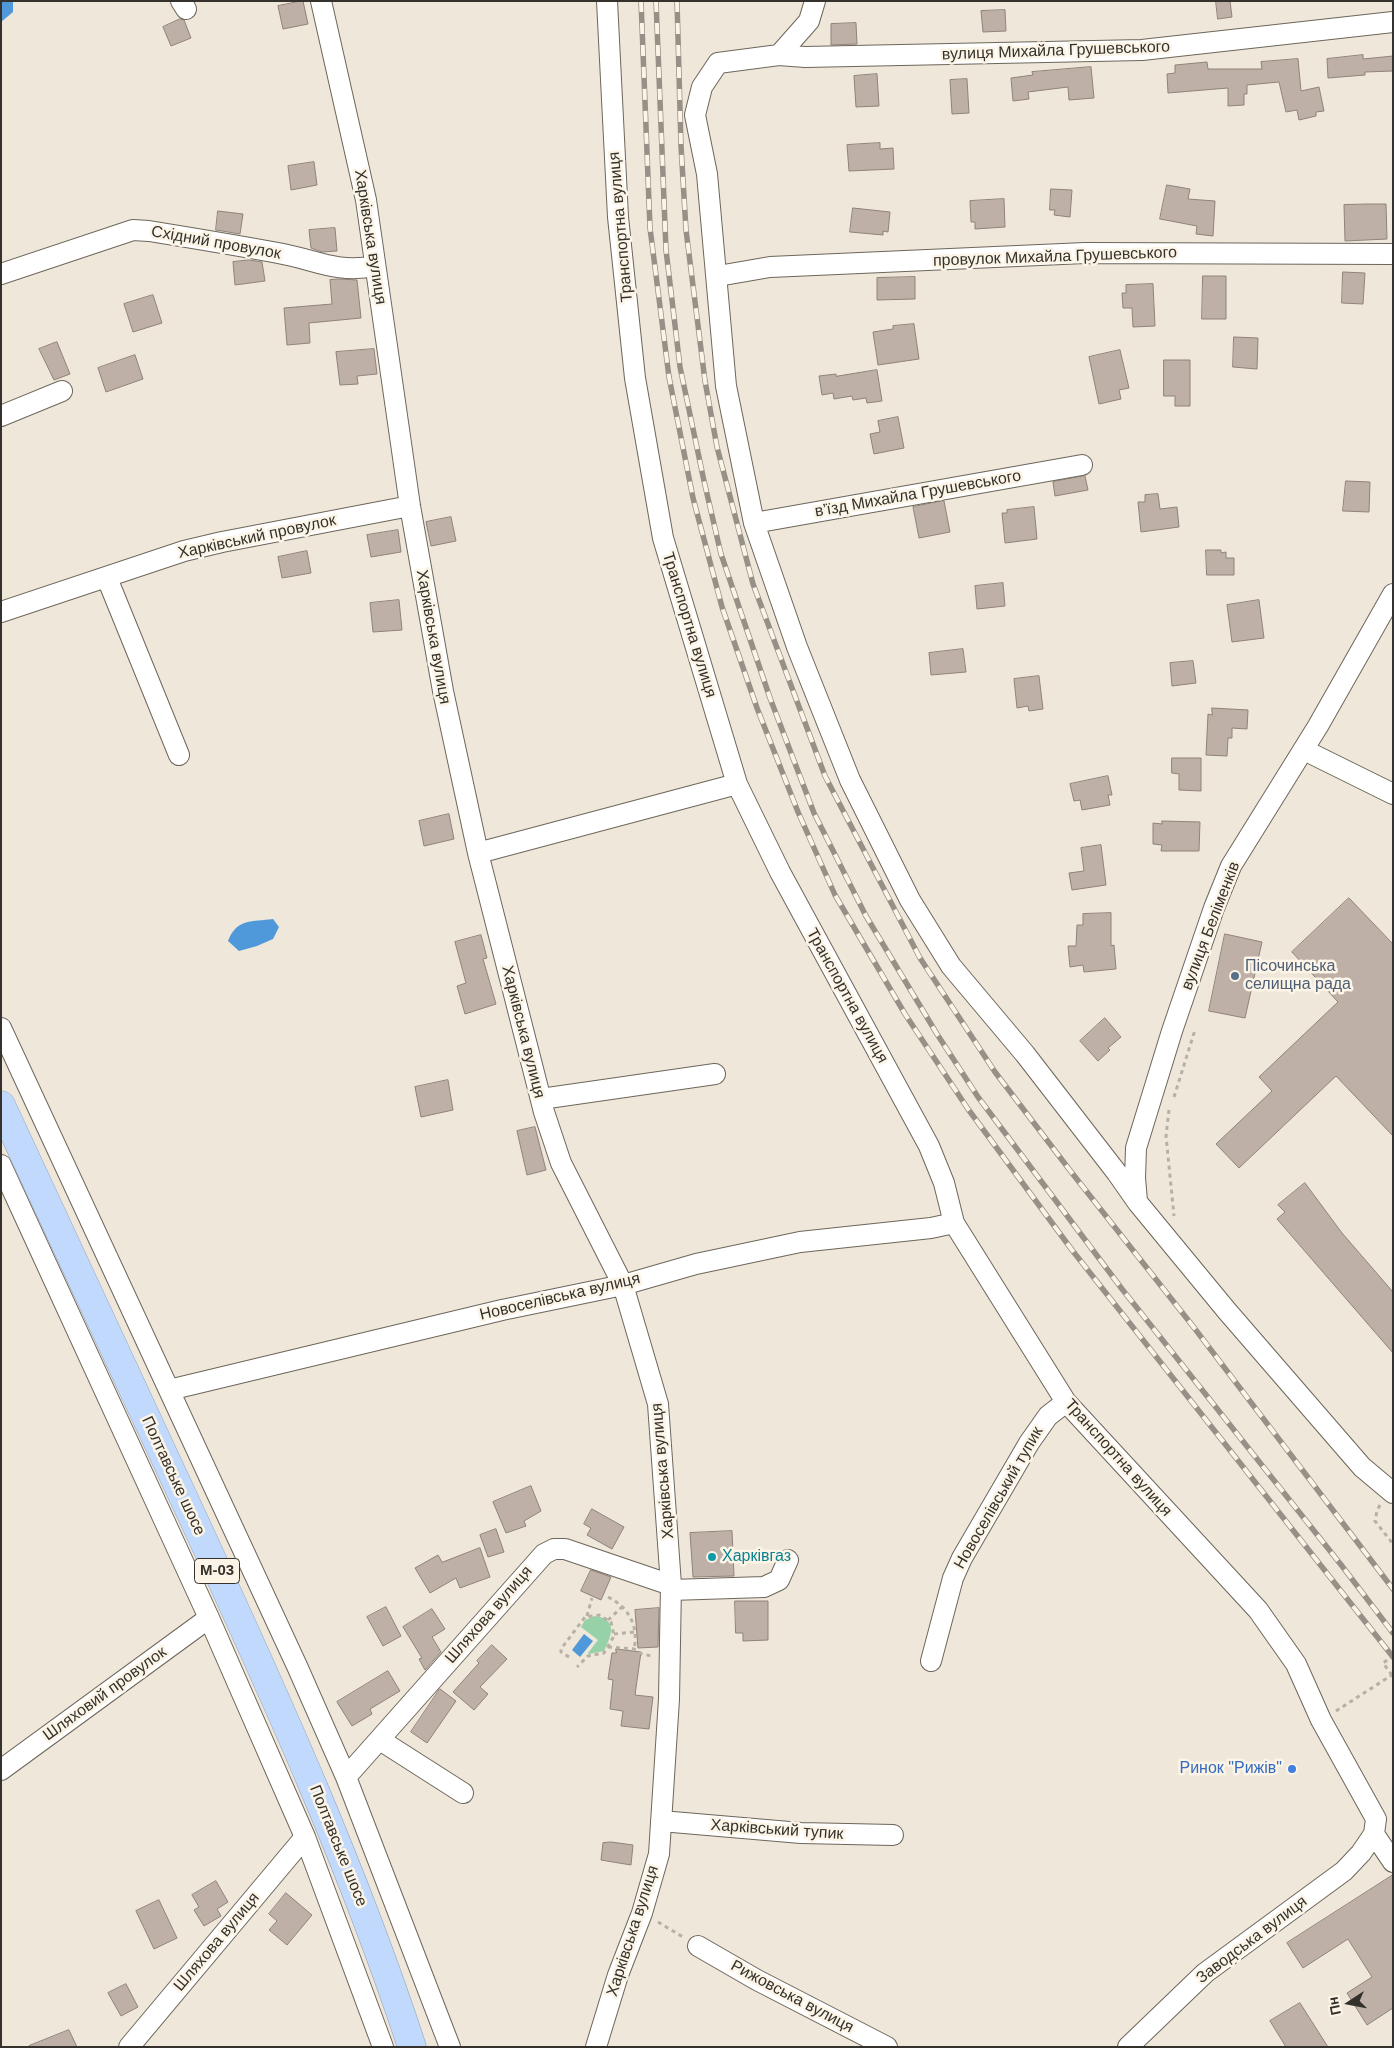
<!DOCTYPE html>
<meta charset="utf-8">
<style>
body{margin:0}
#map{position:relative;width:1394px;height:2048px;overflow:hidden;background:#efe7da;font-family:Arial,sans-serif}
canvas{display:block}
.frame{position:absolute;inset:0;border:2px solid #35322d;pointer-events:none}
.north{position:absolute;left:1324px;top:1978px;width:50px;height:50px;-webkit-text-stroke:4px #fcf5e7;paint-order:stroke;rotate:259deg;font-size:14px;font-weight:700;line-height:20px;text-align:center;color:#35322d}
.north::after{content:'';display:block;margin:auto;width:18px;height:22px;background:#35322d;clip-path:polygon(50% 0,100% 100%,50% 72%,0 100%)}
</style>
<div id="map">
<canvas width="1394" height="2048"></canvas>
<div class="frame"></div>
<div class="north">Пн</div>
</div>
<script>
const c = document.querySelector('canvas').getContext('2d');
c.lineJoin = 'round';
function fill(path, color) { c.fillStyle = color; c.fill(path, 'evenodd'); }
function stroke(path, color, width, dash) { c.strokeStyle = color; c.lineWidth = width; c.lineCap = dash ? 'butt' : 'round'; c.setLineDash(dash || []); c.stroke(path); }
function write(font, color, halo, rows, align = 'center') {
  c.font = font + ' Arial,sans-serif'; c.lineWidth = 5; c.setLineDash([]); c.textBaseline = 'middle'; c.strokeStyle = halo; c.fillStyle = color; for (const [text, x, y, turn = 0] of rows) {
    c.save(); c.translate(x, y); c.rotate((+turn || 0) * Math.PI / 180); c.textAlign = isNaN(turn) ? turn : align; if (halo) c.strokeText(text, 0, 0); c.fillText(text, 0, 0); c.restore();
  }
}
fill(new Path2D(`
 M595,1616c24,3 16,21 9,35l-15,3 -1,-1 10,-13 -17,-13 4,-7z`), '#96d1a8');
fill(new Path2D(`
 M1,1h12v11l-12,10z
 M273,919l6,8 -6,12 -16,7 -18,5 -11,-10c9,-23 24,-19 45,-22z
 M584,1634l9,7 -13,16 -8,-7z`), '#4f99db');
const building = new Path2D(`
 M303,1l5,23 -25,5 -5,-23z
 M1216,1h14l2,16 -14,2z
 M1005,10l1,21 -23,1 -2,-21z
 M180,19l4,1 7,18 -20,8 -8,-19z
 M856,23l1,21 -26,1v-21z
 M1363,55v4l30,-3v15l-28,1v3l-37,3 -1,-19z
 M1298,59l3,32 18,-4 5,24 -8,1v4l-17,4 -2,-10 -11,2 -7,-30 -32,3v9h-3v11l-16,1v-18l-60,5 -1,-19 8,-1v-8l32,-3 1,7h54l-1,-7z
 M1091,67l3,31 -25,2 -1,-13 -40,5 1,7 -16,2 -2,-23 22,-3 -1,-3z
 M877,74l2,32 -23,1 -2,-31z
 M967,79l2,34 -17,1 -2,-34z
 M880,143v6l13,-1 1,21 -45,2 -2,-26z
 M314,162l3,23 -26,5 -3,-24z
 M1167,185l23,4 -2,10 27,2 -2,35 -17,-2 1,-8 -37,-7z
 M1051,189l21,1 -2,27 -16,-2 1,-5h-5z
 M1004,199l1,28 -30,2v-7h-4l-1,-21z
 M1367,204h19l1,35 -42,2 -1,-36z
 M853,208l37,4 -2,20 -5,-1v4l-33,-3z
 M218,211l25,3 -3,20 -24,-4z
 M335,228l2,23 -15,1 -11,-4 -2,-18z
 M249,260l13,2 3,19 -30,4 -2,-23z
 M1343,272l22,1 -2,31 -21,-1z
 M1203,276h23v43h-24z
 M915,277v22l-38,1v-22z
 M340,279l17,1 4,38 -52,5 1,20 -23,2 -3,-37 48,-4 -2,-24z
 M1153,284l2,42 -22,1 -1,-19h-9l-1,-15h4v-8z
 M153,295l9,28 -29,9 -9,-28z
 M914,324l5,35 -41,6 -5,-33 20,-3v-3z
 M1234,337l24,1 -1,31 -24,-2z
 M57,342l13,32 -16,6 -15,-31z
 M374,349l3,25 -20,2 1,8 -18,1 -4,-33z
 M1120,350l9,38 -10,2 2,9 -22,5 -10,-47z
 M135,355l8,24 -37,13 -8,-24z
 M1164,360h26v46h-15v-10h-11z
 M877,370l5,31 -15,2 -1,-5 -13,2 -1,-4 -18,3 -1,-6 -11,2 -3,-19 17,-2v2z
 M898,417l6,31 -30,6 -4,-20 10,-2 -2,-11z
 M1085,476l3,14 -33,6 -2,-14z
 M1346,481l24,1 -1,30 -26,-1z
 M1158,494l2,15 17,-2 2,20 -38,5 -3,-30h7v-7z
 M944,501l6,31 -31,6 -6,-31z
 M1034,507l3,32 -32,4 -3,-30h5v-3z
 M451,517l5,24 -25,5 -5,-24z
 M398,530l3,22 -30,5 -4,-22z
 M1206,550h15v3l5,-1v6h8v17h-27z
 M307,551l4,22 -29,5 -4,-21z
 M1003,583l2,23 -28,3 -2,-23z
 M399,600l3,30 -29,2 -3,-29z
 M1259,600l5,38 -32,4 -5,-37z
 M963,649l3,23 -35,3 -2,-22z
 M1193,661l3,22 -24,3 -2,-23z
 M1039,676l4,33 -14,2 -1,-5 -11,2 -3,-29z
 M1212,708l36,2 -1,19 -15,-1v10h-4l-1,18 -21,-1 2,-41 4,1z
 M1172,758h29v33l-22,-1v-16l-7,-1z
 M1108,776l4,19h-4l2,10 -28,5 -2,-10 -6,1 -4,-17z
 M449,814l5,25 -30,7 -5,-25z
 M1162,821l38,1 -1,29h-38l1,-6 -9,-1v-21l9,1z
 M1101,845l5,40 -34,5 -3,-17 15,-2 -3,-23z
 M1349,898l44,46v192l-57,-60 -97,92 -23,-24 56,-53 -13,-14 79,-75 -46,-50z
 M1111,913v33l3,-1 2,24 -32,3 -1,-7 -13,2 -2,-21h8l1,-21h6v-11z
 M1225,934l37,8 -17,76 -36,-7z
 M481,935l6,23 -4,1 13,45 -31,10 -8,-28 9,-3 -11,-41z
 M1105,1018l16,19 -13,11 2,2 -12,11 -18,-20z
 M448,1080l5,30 -32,7 -6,-30z
 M535,1127l11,43 -19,5 -10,-44z
 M1305,1183l37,50 51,59v61l-116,-134 8,-7 -7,-7z
 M531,1486l10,25 -17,10 2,5 -20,7 -13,-31z
 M592,1509l32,18 -12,22 -25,-14 4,-7 -7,-4z
 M496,1529l8,23 -16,5 -8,-22z
 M732,1531l2,45 -41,1 -3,-44z
 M480,1548l10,29 -30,11 -4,-10 -26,15 -15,-25 23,-13 4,7z
 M591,1570l20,7 -10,23 -20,-9z
 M735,1601h33v39l-25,1v-8h-7z
 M386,1607l15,29 -18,10 -16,-29z
 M659,1608l-1,39 -20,1 -3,-38z
 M432,1609l13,20 -13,8 9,15 -16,18 -6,-11 3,-1 -19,-31z
 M492,1645l15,14 -27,28 8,7 -14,16 -21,-18 26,-29 -2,-2z
 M616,1649l25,3 -6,43 18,2 -4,32 -28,-3 2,-15 -13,-2 3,-29 -5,-1 4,-26h4z
 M388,1671l12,20 -30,18 2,5 -20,12 -15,-24z
 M440,1689l16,12 -29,42 -16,-11z
 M611,1842l22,3 -2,20 -30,-5 2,-17z
 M1393,1875v133l-26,17 -20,-32 25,-16 -24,-38 -45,29 -16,-25z
 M216,1881l12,21 -11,7 4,7 -17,10 -10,-16 5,-3 -7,-12z
 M286,1893l26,22 -25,30 -18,-15 8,-9 -8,-7z
 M159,1900l18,38 -23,11 -18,-38z
 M126,1984l12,23 -17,9 -13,-23z
 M1300,2003l28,44h-42l-16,-26z
 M69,2030l8,17h-48v-1z`);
fill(building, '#beb0a7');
stroke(building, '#90827a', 1);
const minor = new Path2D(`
 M181,1l5,8
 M321,1l45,199 44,306 33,185 35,162 66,259 17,51 62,122 35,119 13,181 -2,114 -10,155 -17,59 -24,62 -22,72
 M607,1l11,216 17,161 28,160 74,246 43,88 149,274 15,37 10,40 112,179 192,208 38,54 25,56 55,99 -2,15 19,28
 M815,1l-6,20 -30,34 -61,8 -16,24 -7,28 12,59 19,212 28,137 43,124 53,133 60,120 41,66 74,88 92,119 21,30 89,108 135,156 31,26
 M779,55l26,2 337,-7 251,-28
 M1,274l132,-44 16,1c43,7 86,14 129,22 36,6 58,21 97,13
 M718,276l52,-9 315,-14 308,1
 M1,416l61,-25
 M754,523l328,-58
 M107,578l72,177
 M1,612l183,-61 38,-9 188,-36
 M1304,750l89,44
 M478,853l259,-69
 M1,1028l296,638 49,111 104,270
 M541,1099l174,-25
 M1,1165l208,453 96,219 78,210
 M1137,1201l-2,-23 1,-30 36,-117 42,-123 17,-42 87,-140 75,-132
 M169,1390l333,-80 121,-25 73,-21 104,-22 131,-14 23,-5
 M671,1590l93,-3 15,-7 9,-20
 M931,1661l22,-83 9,-20 67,-115 19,-27 18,-14
 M380,1740l83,53
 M1,1770l208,-152
 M346,1777l198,-223 10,-5h11l106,36
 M661,1821l140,12 92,2
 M698,1946l59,34 130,67
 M129,2047l176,-210
 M1128,2047l77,-74 139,-102 17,-18 13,-19`);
const highway = new Path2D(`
 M1,1105c66,142 132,284 198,426 78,169 155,339 213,516`);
stroke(minor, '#6d665a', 22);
stroke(highway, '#8f9fb4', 29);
stroke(new Path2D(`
 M1174,1097l20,-64 -1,-4
 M1169,1110l-3,26 8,80
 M1380,1505l-3,6 -2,10 18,23
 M608,1597c21,10 31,30 26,52
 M587,1616l5,-18
 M608,1620l14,-13
 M614,1634l21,-2
 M608,1647l26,2 8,5 10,2
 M569,1657l-8,-5v-3l24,-32 14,-2 12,7 3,14 -10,17 -16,3 -11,11
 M1392,1675l-9,-12 10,-7
 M1336,1711l56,-36
 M658,1922l25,15`), '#b7b0a5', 3, [4, 4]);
stroke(minor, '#fff', 20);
stroke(highway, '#c0d9fd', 28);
const rail = new Path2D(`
 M641,1l9,227 19,149 24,121 29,109 35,101 41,104 37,83 70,119 63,95 104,141 321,407
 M656,1l10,249 14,117 24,114 17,73 49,144 44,115 52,103 71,118 41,63 144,192 220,277 51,67
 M677,1l4,145 5,84 19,151 12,66 36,137 72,192 95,182 75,114 77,101 120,152 201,264`);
stroke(rail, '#969087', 5.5);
stroke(rail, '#fcf5e7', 4, [11]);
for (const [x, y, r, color] of [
 [1235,976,5,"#5c6f8a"],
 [712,1557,5,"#0f9aa8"],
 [1292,1769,5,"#3f7fe0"]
]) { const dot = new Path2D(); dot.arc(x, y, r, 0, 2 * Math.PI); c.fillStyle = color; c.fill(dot); stroke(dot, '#fcf5e7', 2); }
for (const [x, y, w] of [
 [217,1571,45]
]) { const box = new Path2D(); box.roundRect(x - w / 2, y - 12.5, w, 25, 4); c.fillStyle = '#fcf5e7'; c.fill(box); stroke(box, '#35322d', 1); }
write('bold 15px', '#35322d', null, [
 ["М-03",217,1571]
]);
write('16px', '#35322d', '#fcf5e7', [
 ["вулиця Михайла Грушевського",1056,51,-2],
 ["Транспортна вулиця",621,227,-95],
 ["Харківська вулиця",370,237,81],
 ["Східний провулок",216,243,10],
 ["провулок Михайла Грушевського",1055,257,-2],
 ["в’їзд Михайла Грушевського",918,494,-10],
 ["Харківський провулок",257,537,-12],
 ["Транспортна вулиця",689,625,73],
 ["Харківська вулиця",433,637,80],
 ["вулиця Беліменків",1211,926,-69],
 ["Транспортна вулиця",847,996,61],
 ["Харківська вулиця",523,1032,76],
 ["Новоселівська вулиця",560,1297,-13],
 ["Транспортна вулиця",1118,1458,48],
 ["Харківська вулиця",663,1471,-95],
 ["Полтавське шосе",173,1476,65],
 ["Новоселівський тупик",999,1498,-60],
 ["Шляхова вулиця",489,1615,-49],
 ["Шляховий провулок",105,1694,-36],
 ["Харківський тупик",777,1830,4],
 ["Полтавське шосе",338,1846,68],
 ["Харківська вулиця",633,1931,-72],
 ["Заводська вулиця",1252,1940,-37],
 ["Шляхова вулиця",217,1942,-50],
 ["Рижовська вулиця",792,1997,28]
]);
write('16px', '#4e5e75', '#fcf5e7', [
 ["Пісочинська",1245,967],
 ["селищна рада",1245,985]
], 'left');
write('16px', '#0d838f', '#fcf5e7', [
 ["Харківгаз",722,1557]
], 'left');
write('16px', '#366cbe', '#fcf5e7', [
 ["Ринок \"Рижів\"",1282,1769]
], 'right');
</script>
